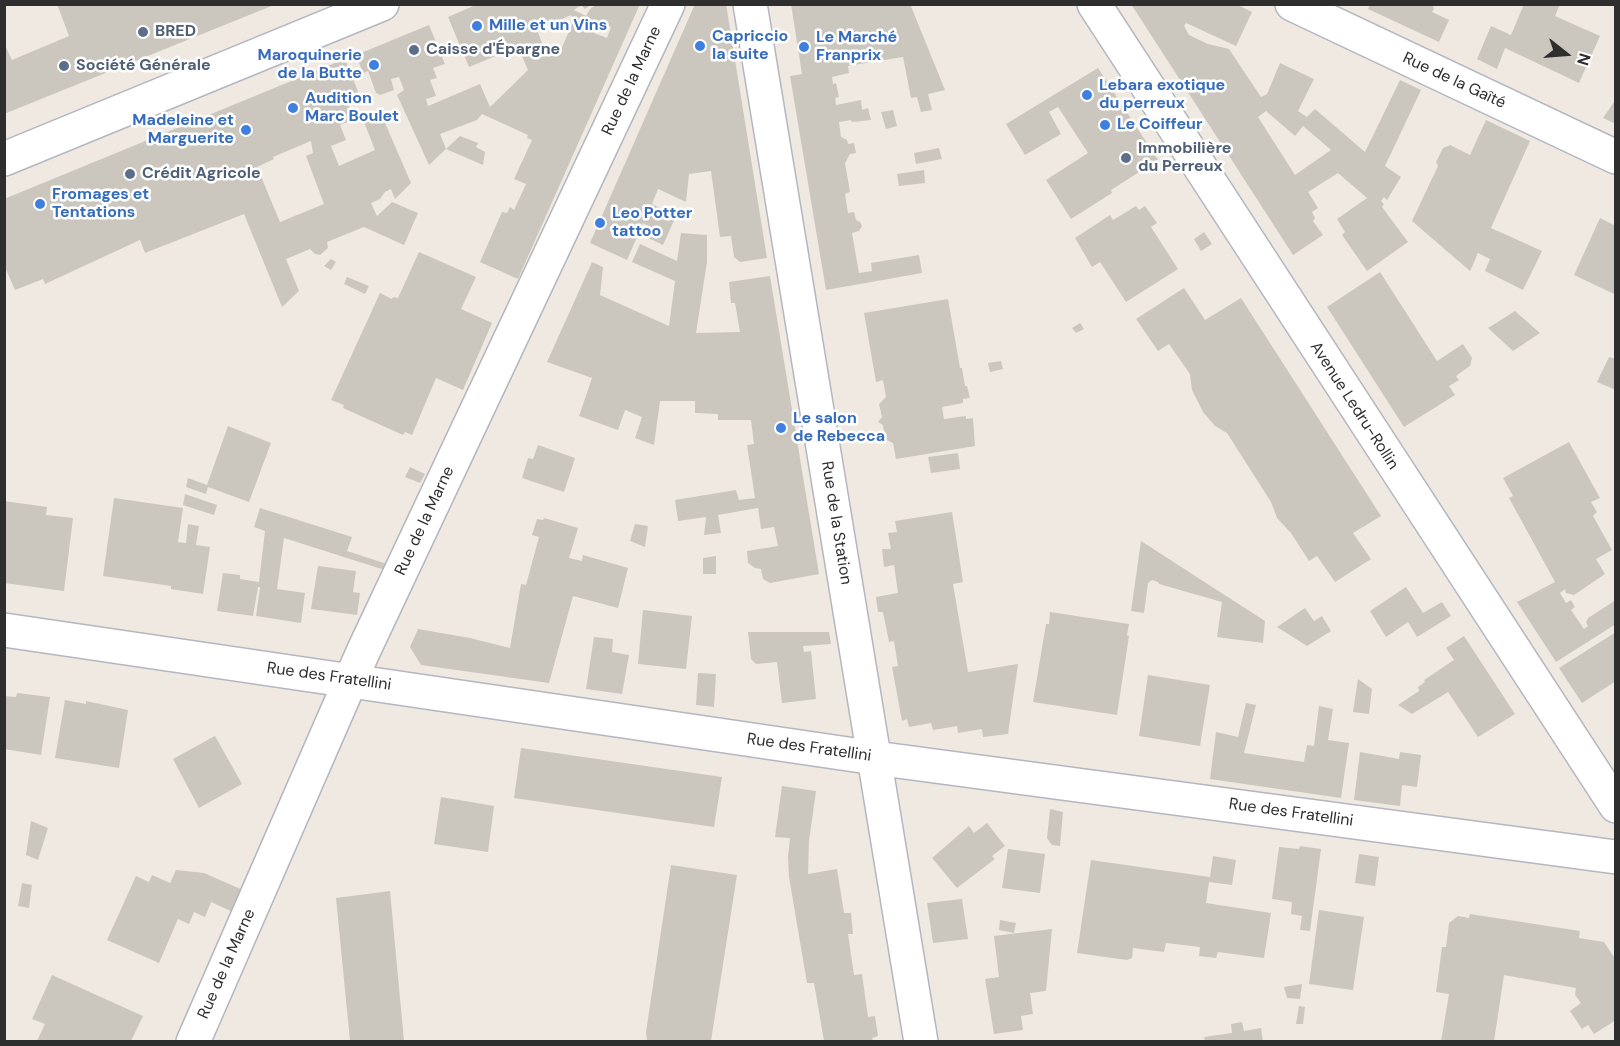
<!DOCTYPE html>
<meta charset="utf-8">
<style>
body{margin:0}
#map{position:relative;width:1620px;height:1046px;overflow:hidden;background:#efe9e1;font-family:"DM Sans",sans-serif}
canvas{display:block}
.frame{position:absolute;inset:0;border:6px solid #2e2e2e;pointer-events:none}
.north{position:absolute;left:1536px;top:24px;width:60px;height:60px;-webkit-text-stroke:4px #fff;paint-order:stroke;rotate:107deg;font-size:16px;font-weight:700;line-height:24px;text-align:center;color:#2e2e2e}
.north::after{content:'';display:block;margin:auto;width:21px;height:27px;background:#2e2e2e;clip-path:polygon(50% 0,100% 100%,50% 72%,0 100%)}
</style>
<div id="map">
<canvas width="1620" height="1046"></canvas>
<div class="frame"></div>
<div class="north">N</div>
</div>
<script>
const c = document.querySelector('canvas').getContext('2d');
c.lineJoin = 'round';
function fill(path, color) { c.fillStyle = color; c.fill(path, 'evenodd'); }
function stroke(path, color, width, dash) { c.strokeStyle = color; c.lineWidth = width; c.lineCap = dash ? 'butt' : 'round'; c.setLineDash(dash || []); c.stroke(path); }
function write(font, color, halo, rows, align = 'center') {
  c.font = font + ' "DM Sans",sans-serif'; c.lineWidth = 5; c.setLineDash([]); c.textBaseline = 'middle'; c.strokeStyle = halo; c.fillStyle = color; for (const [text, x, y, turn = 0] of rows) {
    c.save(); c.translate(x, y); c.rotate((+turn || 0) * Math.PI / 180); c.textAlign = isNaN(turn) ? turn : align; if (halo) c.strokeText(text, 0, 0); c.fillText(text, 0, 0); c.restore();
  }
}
fill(new Path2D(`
 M57,4h217v1l-270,109v-71l8,17 57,-24z
 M478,4h114l-7,5 -4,-4 -7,5 12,6 4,-7 7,-5h43l-122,275 -38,-17 22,-50 5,1 3,-6 4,3 12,-26 -12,-5 18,-39 -5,-2 1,-3 -46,-21 -5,6 -37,14 6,15 14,-13 18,7 -2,4 9,5 -2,13 -37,-16 -17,16 -32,-70 7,-5 -5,-13 -8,2 3,11 -14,5 -4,-2 -8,-22 -5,2 -7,-18 73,-30 16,39 -12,4 4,10 -7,2 6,16 -10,3 2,7 52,-22 10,23 38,-37 -10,-23 -49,20 -21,-50zM571,15l3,5 -15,34 -15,-6 -7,-18zM599,22l12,5 -4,11 -13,-5z
 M695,4h31l41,254 -27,4 -6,-5 -3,-21 -11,1 -9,-66 -22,3 -3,28 -28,-13 -6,15 24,12 -13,29 -19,-9 4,-10 -5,-3 -16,37 -37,-17z
 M791,4h119l35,86 -17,4 4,16 -11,2 -4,-15 -6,1 -8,-41 -55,9 1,7 -17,4 1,7 3,-1 3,14 -4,1 1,7 25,-5 1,10 6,-2 3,12 -19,2 -1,-2 -12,2 2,15 6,3 1,4 6,-1 2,10 -6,1 -5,9 5,29 -5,2 3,19 6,-1 2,8 4,2 2,4 -3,5 -7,2 7,40 13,-2 -1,-8 48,-8 3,18 -96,17 -36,-214 12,-2z
 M1131,4h105l16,8 -16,34 -50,-23 -2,3 5,9 19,9 21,5 32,48 6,-3 13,-31 34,16 -16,32 9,6 8,-8 50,43 35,-72 21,10 -36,76 16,11 -14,23 -3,-3 -3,4 3,3 -2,3 26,35 -41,29 -25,-36 3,-3 -8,-13 30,-21 -29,-25 -30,19 10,16 -6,4 3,6 -2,3 10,14 -30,20zM1266,111l29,25 8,-10 28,24 -36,25 -37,-58z
 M1370,4h62l2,5 -2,3 17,8 -10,22 -71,-33z
 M1524,4h36l-5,12 45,20 -21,47 -74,-35 -8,21 -20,-10 14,-33 20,9z
 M345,59l16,40 -13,5 7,15 -15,6 6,15 -15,6 8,20 36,-16 -11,-28 3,-8 12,-5 32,74 -16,16 -4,-10 -6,3 -5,7 -9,4 6,13 15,-14 26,11 -14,32 -40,-18 -37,15 1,6 -8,7 -5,-1 -5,-5 -24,10 13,32 -17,16 -38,-93 -99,39 -5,-13 -95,44 -2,-5 -28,11 -11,-25v-66zM311,141l2,12 -7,3 18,48 -44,18 -23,-55 17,-8 -1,-2z
 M1098,68l60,92 -47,30 1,3 -41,26 -25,-39 42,-27 -30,-46 -9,5 12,22 -36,21 -19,-31z
 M1616,99v25l-13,-6z
 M893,110l4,16 -11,3 -5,-17z
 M1486,120l44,21 -39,87 51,23 -19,39 -38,-19 5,-12 -12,-6 -8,18 -58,-50 26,-55 -2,-4 7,-14 7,-3 20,10z
 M939,148l3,11 -26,5 -2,-11z
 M924,170l1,13 -26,3 -2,-12z
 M1136,206l3,4 6,-4 12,17 -6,4 27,42 -52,33 -26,-40 -8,5 -17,-29 35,-23 3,5z
 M1600,218l16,8v69l-42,-20z
 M1204,232l8,12 -11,7 -7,-12z
 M681,233l26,2v27l-11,71 44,-1 -5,-29h-4l-2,-21 41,-6 49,298 -49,9 -7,-4 -2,-10 -6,-1 -7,-5 -1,-12 31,-5 -4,-19 -13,2 -3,-21 -40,7 3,18 -17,2 2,-18 -28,4 -3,-21 61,-10 3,10 16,-2 -8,-53 7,-1 -3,-24h-33v-6l-23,-1v-12h-35l-6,44 -19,-7 7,-21 -17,-7 -7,20 -39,-14 13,-38 -45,-16 45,-100 11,5 -3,28 69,31 6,-45 -43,-19 8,-18 37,17z
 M419,252l57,25 -15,32 31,14 -29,67 -27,-12 -24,57 -7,-3 -2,3 -60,-27 1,-3 -13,-5 49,-107 12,6 1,-2 5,1z
 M331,259l5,3 -5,8 -7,-4z
 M1380,272l57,89 26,-17 9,14 -2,8 -14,10 3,4 -10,6 6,9 -51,32 -77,-120z
 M347,277l22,9 -4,8 -21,-10z
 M1184,288l21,32 36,-22 140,218 -28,17 18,26 -36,23 -18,-26 -8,5 -18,-28 -14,-15 -6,-16 -44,-69 -12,-7 -12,-14 -11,-22 -2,-16 -21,-30 -11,7 -22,-32z
 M948,299l12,69h2l3,18h2l3,12 -7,1v4l-21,4 2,12 22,-3v3l7,-1 2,28 -79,13 -3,-16 -8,-4 -2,-14 -5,-3 4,-5 -3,-13 7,-7 -3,-17 -7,2 -12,-69z
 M1515,311l25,22 -27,18 -25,-23z
 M1080,323l4,6 -8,4 -4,-5z
 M1609,357l7,2v31l-19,-8z
 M1001,361l2,8 -13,3 -2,-9z
 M228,426l43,17 -22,59 -41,-15 -2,7 -20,-7 2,-9 19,7z
 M1569,442l31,56 -9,4 6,10 -4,4 19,34 -16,9 9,15 -31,21 -8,-2 -1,-4 -5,4 6,10 5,-3 4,7 -4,3 13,19 4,-3 -2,-4 2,-4 28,-18v24l-60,38 -39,-60 38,-20 -46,-84 4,-2 -10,-18z
 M538,445l37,13 -11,34 -42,-14 6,-20 5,1z
 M958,453l2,16 -29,4 -3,-16z
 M410,467l15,7 -5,9 -15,-6z
 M185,494l32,11 -3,10 -31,-10z
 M114,498l69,10 -5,34 8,1 2,-19 11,2 -3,19 14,2 -7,47 -32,-5v-3l-68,-10z
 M4,501l43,6 -1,8 27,3 -9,73 -60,-8z
 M260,508l92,29 -5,14 43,14 -2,6 -104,-33 -7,51 28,4 -4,30 -45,-7 4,-29h-2l-5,29 -36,-5 6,-38 17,2v4l19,3 6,-51 -11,-4z
 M952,512l11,70 -10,2 15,88 50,-8 -10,70 -25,3 -1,-8 -24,4 -1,-7 -24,4 -2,-7 -22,4 -2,-8 -5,2 -10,-54 6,-1 -4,-25 -5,1 -6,-30h-5l-2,-15 22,-4 -4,-28 -10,2 -2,-18h9l-3,-16 9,-1 -2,-11z
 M544,518l34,10 -9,30 13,3 1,-6 45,13 -10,40 -45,-12 -24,87 -128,-18 -11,-18 8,-18 52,9 40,10 11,-64 5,1 13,-48 -7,-2 5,-16 6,1z
 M635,524l13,2 -3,21 -15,-6z
 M1141,541l124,80 -2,22 -46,-6 5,-35 -63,-18 -1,-2 -6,-2 -4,3 -4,30 -13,-2z
 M716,556v18h-13v-16z
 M318,566l38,5 -3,21 7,1 -3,22 -46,-6z
 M1406,587l17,26 19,-11 9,14 -34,21 -9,-15 -22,15 -16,-26z
 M1305,608l9,13 8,-5 9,15 -24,15 -30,-19z
 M643,610l49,6 -6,53 -48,-5z
 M1050,612l79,12 -2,11 2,1 -12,79 -84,-13 13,-78h3z
 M748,632h81l2,12 -28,2 1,6 7,-1 5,48 -34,4 -5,-41 -21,2 -5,-5z
 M1616,632v49l-34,22 -23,-35z
 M1464,636l51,78 -37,23 -30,-45 -36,22 -14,-9 21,-14 -1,-4 7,-5 -1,-2 30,-20 -8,-12z
 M594,637l19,2 -1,13 17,3 -7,39 -36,-5z
 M698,673l18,1 -2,33 -18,-2z
 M1148,675l62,10 -10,61 -61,-10z
 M1358,679l14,10 -3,25 -16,-2z
 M17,693l33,4 -9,58 -37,-6v-53l12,1z
 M65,700l21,4v-3l42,9 -9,58 -64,-10z
 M1246,703l10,2 -12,48 60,9 3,-17 7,1 5,-40 14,3 -5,31 21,3 -8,55 -131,-19 6,-47 22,5z
 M215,736l27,48 -43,24 -26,-49z
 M521,748l201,29 -8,50 -200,-29z
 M1360,752l39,7 1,-7 21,3 -4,32 -15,-2 -2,21 -46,-6z
 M782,786l34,5 -7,50 -1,33 29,-5 7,44h7l2,21h-5l6,41 8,-1 6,43 7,-1 3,20 -6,2 1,3h-49l-10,-58h-7l-18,-106 -1,-20 2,-19 -15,-1z
 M441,797l53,9 -6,46 -54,-8z
 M1050,809l13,3 -3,34 -8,-1 -5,-7z
 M31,821l17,7 -10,32 -12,-5z
 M987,823l18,23 -13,10 3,3 -38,29 -25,-30 37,-32 5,7z
 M1300,846l21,3 -11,82 -10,-1 2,-14 -11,-2 1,-12 -20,-3 7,-52 20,2z
 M1008,849l37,5 -5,39 -38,-5z
 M1359,854l20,3 -4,29 -20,-3z
 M1213,856l23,4 -4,25 -23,-3 -3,21 65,10 -7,45 -46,-6 -2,6 -17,-2 1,-9 -34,-4 -2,9 -31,-4 -1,10 -5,2 -50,-7 14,-93 119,17z
 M671,865l66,10 -26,166h-64l-1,-9z
 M176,870l28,3 41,18 -10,22 -24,-11 -6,15 -11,-5 -5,12 -11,-5 -19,44 -52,-23 29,-64 13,6 3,-7 18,8z
 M22,883l10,2 -3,23 -11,-2z
 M390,891l14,150h-54l-14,-143z
 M962,899l6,40 -35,4 -6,-40z
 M1319,910l45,7 -11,73 -44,-6z
 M1470,914l110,17 -1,7 25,4 12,18v60l-22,14 -6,-9 -6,4 -12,-18 11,-8 -6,-8 1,-7 -72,-13 -10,66h-53l8,-47 -13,-2 6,-45h4l3,-24 9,-7 11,2z
 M1000,920l16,3 -2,10 -15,-3z
 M1052,929l-6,62 -16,2 3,21 -12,2 2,14 -29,4 -9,-55 14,-2 -5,-41z
 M52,975l91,41 -12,25h-94l8,-17 -13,-5z
 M1302,984l-2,15 -13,-1 -3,-11z
 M1299,1006l6,1 -2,17h-7z
 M1242,1022l2,9 17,-3 2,13h-58l-1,-4 28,-4 -1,-9z`), '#cbc7bf');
const minor = new Path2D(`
 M750,4l171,1038
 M1094,4l522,802
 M1292,4l324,153
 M4,159l378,-155
 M4,630l871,128 741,99
 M193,1042l170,-390 305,-648`);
stroke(minor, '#b4b7c1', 36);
stroke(minor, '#fff', 33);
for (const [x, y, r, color] of [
 [477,26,6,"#3f7fe0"],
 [143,32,6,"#5c6f8a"],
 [700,46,6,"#3f7fe0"],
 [804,47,6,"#3f7fe0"],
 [414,50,6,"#5c6f8a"],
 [374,65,6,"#3f7fe0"],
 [64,66,6,"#5c6f8a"],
 [1087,95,6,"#3f7fe0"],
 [293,108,6,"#3f7fe0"],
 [1105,125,6,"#3f7fe0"],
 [246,130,6,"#3f7fe0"],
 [1126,158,6,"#5c6f8a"],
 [130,174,6,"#5c6f8a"],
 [40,204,6,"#3f7fe0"],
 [600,223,6,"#3f7fe0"],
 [781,428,6,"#3f7fe0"]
]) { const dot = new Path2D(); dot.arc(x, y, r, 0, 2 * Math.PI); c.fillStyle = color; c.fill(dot); stroke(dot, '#fff', 2); }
write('bold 16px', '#366cbe', '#fff', [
 ["Mille et un Vins",489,26],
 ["Capriccio",712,37],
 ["la suite",712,55],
 ["Le Marché",816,38],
 ["Franprix",816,56],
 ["Maroquinerie",362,56,"right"],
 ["de la Butte",362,74,"right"],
 ["Lebara exotique",1099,86],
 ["du perreux",1099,104],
 ["Audition",305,99],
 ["Marc Boulet",305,117],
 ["Madeleine et",234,121,"right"],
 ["Marguerite",234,139,"right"],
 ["Le Coiffeur",1117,125],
 ["Fromages et",52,195],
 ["Tentations",52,213],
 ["Leo Potter",612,214],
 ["tattoo",612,232],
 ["Le salon",793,419],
 ["de Rebecca",793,437]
], 'left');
write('bold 16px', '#4e5e75', '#fff', [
 ["BRED",155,32],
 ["Caisse d'Épargne",426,50],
 ["Société Générale",76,66],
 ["Immobilière",1138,149],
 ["du Perreux",1138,167],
 ["Crédit Agricole",142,174]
], 'left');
write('16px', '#2e2e2e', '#fff', [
 ["Rue de la Marne",632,81,-65],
 ["Rue de la Gaîté",1454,81,25],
 ["Avenue Ledru-Rollin",1354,406,57],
 ["Rue de la Marne",425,521,-65],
 ["Rue de la Station",836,523,81],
 ["Rue des Fratellini",329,677,8],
 ["Rue des Fratellini",809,748,8],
 ["Rue des Fratellini",1291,813,8],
 ["Rue de la Marne",227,964,-66]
]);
</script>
